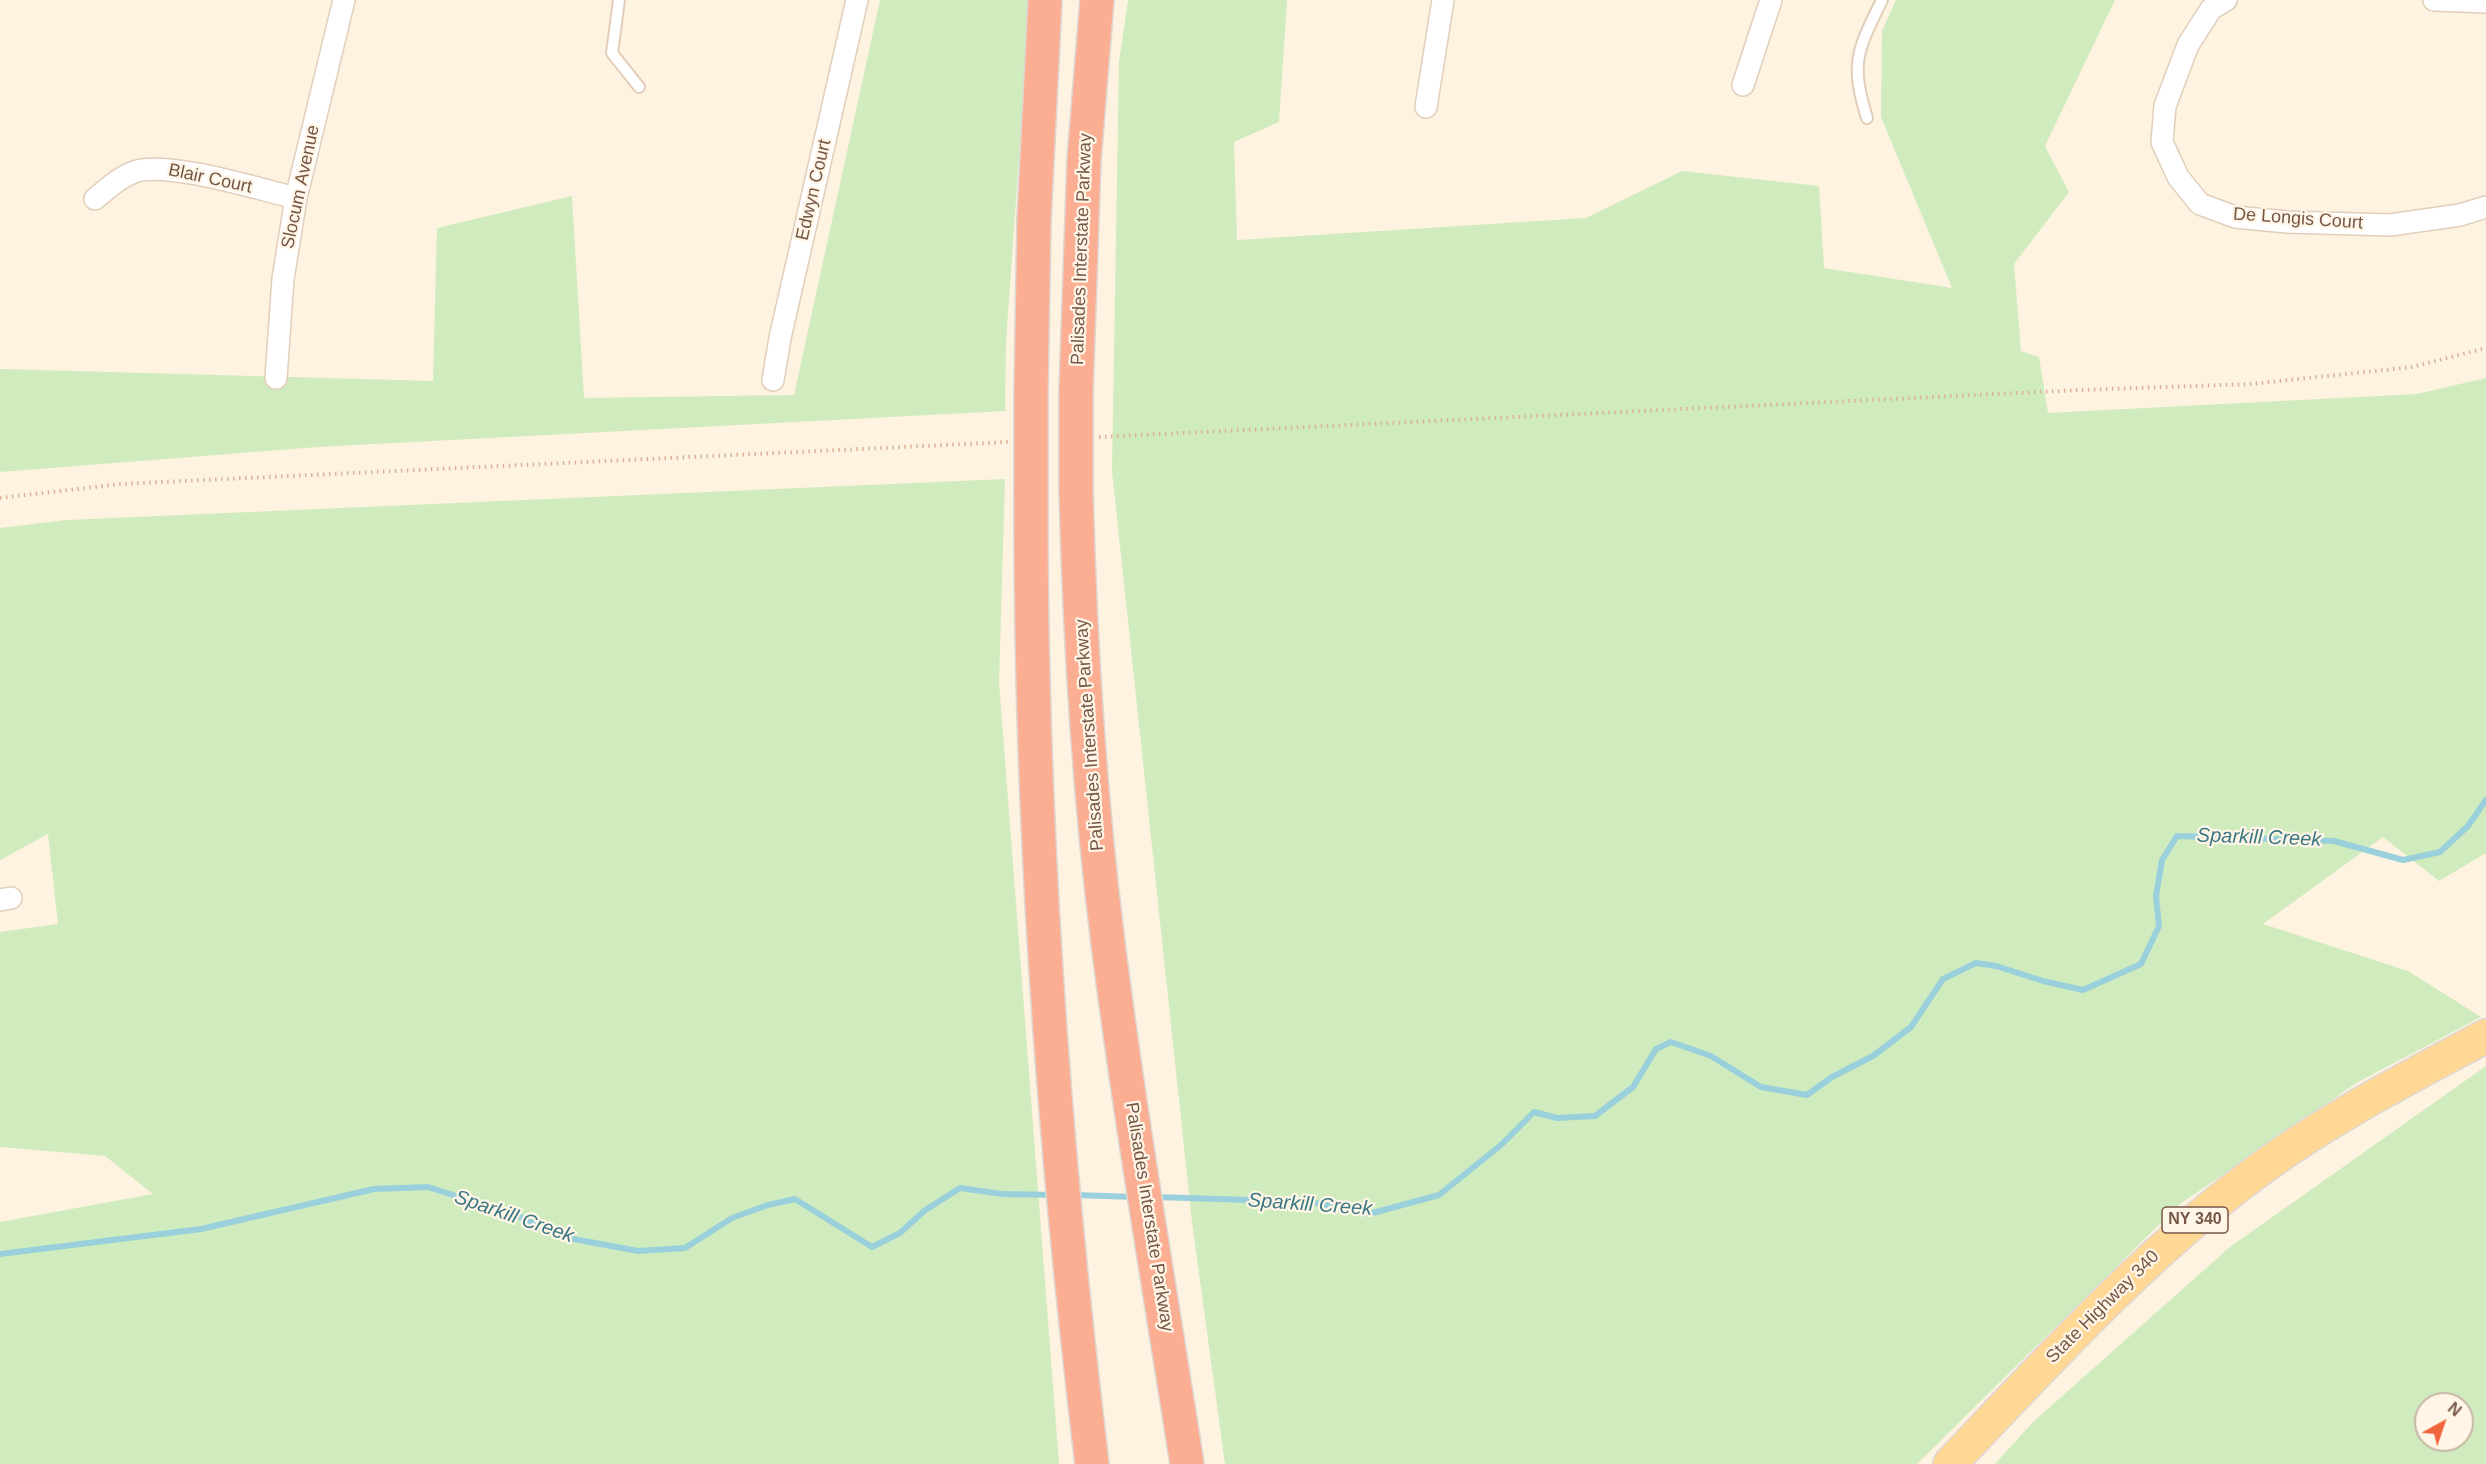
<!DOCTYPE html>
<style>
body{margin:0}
#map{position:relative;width:2486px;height:1464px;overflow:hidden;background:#fef2e0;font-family:Helvetica,sans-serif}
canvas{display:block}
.north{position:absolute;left:2414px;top:1392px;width:60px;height:60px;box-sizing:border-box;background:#fff6e7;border:2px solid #c8b6a7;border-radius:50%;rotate:40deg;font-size:16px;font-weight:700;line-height:24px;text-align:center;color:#765746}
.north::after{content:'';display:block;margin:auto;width:21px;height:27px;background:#f0643c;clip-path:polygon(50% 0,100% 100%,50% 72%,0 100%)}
</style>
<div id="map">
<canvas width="2486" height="1464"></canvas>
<div class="north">N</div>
</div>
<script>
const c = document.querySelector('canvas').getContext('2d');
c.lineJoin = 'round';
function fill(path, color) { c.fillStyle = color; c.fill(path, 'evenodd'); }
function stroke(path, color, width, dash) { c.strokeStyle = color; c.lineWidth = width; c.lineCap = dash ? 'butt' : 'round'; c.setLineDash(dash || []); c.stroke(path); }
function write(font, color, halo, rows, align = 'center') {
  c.font = font + ' Helvetica,sans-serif'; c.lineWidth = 4.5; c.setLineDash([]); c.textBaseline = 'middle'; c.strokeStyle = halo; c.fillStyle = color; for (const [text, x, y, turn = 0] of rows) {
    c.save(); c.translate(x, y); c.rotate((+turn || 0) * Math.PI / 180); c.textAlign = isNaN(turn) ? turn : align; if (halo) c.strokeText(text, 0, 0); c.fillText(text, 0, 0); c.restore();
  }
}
fill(new Path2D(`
 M880,0h150l-24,342 -1,69 -687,36 -318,25v-103l433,12 4,-153 135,-32 12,202 210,-3z
 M1128,0h159l-8,122 -45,20 3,98 349,-22 96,-47 137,15 5,82 128,20 -71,-171 1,-86 14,-31h219l-70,146 24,46 -55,72 7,87 18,6 9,56 369,-19 69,-16v475l-47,28 -56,-44 -120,87 145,47 73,46 -123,65 -178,122 -263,260h-692l-33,-242 -80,-751 7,-409z
 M1005,479l-6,203 60,782h-1059v-242l153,-28 -48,-38 -105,-9v-215l58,-8 -10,-90 -48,26v-332l67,-8z
 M2486,1066v398h-491l38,-42 197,-175zM2426,1404h36v36h-36z`), '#d0ecbe');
stroke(new Path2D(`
 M1074,1195l62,2
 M1155,1197l157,5 57,12 70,-19 62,-50 33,-33 23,6 38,-2 38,-29 23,-38 15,-7 40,14 50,31 46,8 25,-18 41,-21 38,-29 32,-48 33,-16 20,3 47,15 40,9 58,-26 18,-38 -3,-30 6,-36 15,-24 157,5 69,19 37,-8 28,-26 18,-26
 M0,1254l201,-25 173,-40 54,-2 90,29 45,21 75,14 47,-3 47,-30 36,-13 27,-6 77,48 28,-14 24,-22 36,-23 42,6 53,1`), '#99d0db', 6);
const lane = new Path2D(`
 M619,0l-7,53 27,34
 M1867,118c-17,-55 -10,-67 15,-118`);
const street = new Path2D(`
 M2226,0l-15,9 -23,36 -23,61 -3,36 16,35 22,27 35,13 52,5 103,3 70,-10 26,-8
 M2434,0l52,2
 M1743,85l28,-85
 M1426,107l17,-107
 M95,199c13,-11 26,-23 42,-28 35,-9 121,18 159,27
 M276,378l7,-99 13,-81 48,-198
 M773,380l7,-42 77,-338
 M0,900l11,-2`);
const primary = new Path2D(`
 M1950,1464c99,-104 196,-212 313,-297 70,-51 147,-90 223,-131`);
const highway = new Path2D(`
 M1076,391l8,-231 13,-160
 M1031,393l3,-173 11,-220
 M1076,491c4,151 13,302 32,452 22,174 52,348 79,521
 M1031,493c-1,324 22,649 61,971`);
stroke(lane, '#e2cebb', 14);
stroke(street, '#e2cebb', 24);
stroke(primary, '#ded7d3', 36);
stroke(highway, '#ded7d3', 36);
stroke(new Path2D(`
 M1099,437l980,-47 172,-6 161,-17 74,-19
 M0,498l120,-14 888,-42`), '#d9b299', 4, [1.5, 4.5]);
stroke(lane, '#fff', 10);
stroke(street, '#fff', 21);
stroke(primary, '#ffd895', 33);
stroke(highway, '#fcae92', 33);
const highwayBridge = new Path2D(`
 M1076,391v100
 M1031,493v-100`);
stroke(highwayBridge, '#ded7d3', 36, []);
stroke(highwayBridge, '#fcae92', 33);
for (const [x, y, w] of [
 [2195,1220,66]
]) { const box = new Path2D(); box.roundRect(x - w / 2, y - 13, w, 26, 4.5); c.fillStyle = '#fff6e7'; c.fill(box); stroke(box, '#765746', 1.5); }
write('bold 16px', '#765746', null, [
 ["NY 340",2195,1220]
]);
write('18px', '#765746', '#fff6e7', [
 ["Blair Court",210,179,12],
 ["Slocum Avenue",301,187,-78],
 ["Edwyn Court",814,190,-77],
 ["De Longis Court",2298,219,4],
 ["Palisades Interstate Parkway",1082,249,-88],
 ["Palisades Interstate Parkway",1090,735,-94],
 ["Palisades Interstate Parkway",1149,1217,81],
 ["State Highway 340",2103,1307,-45]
]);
write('italic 20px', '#3b7884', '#fff6e7', [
 ["Sparkill Creek",2259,838,2],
 ["Sparkill Creek",1310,1205,4],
 ["Sparkill Creek",514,1217,19]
]);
</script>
